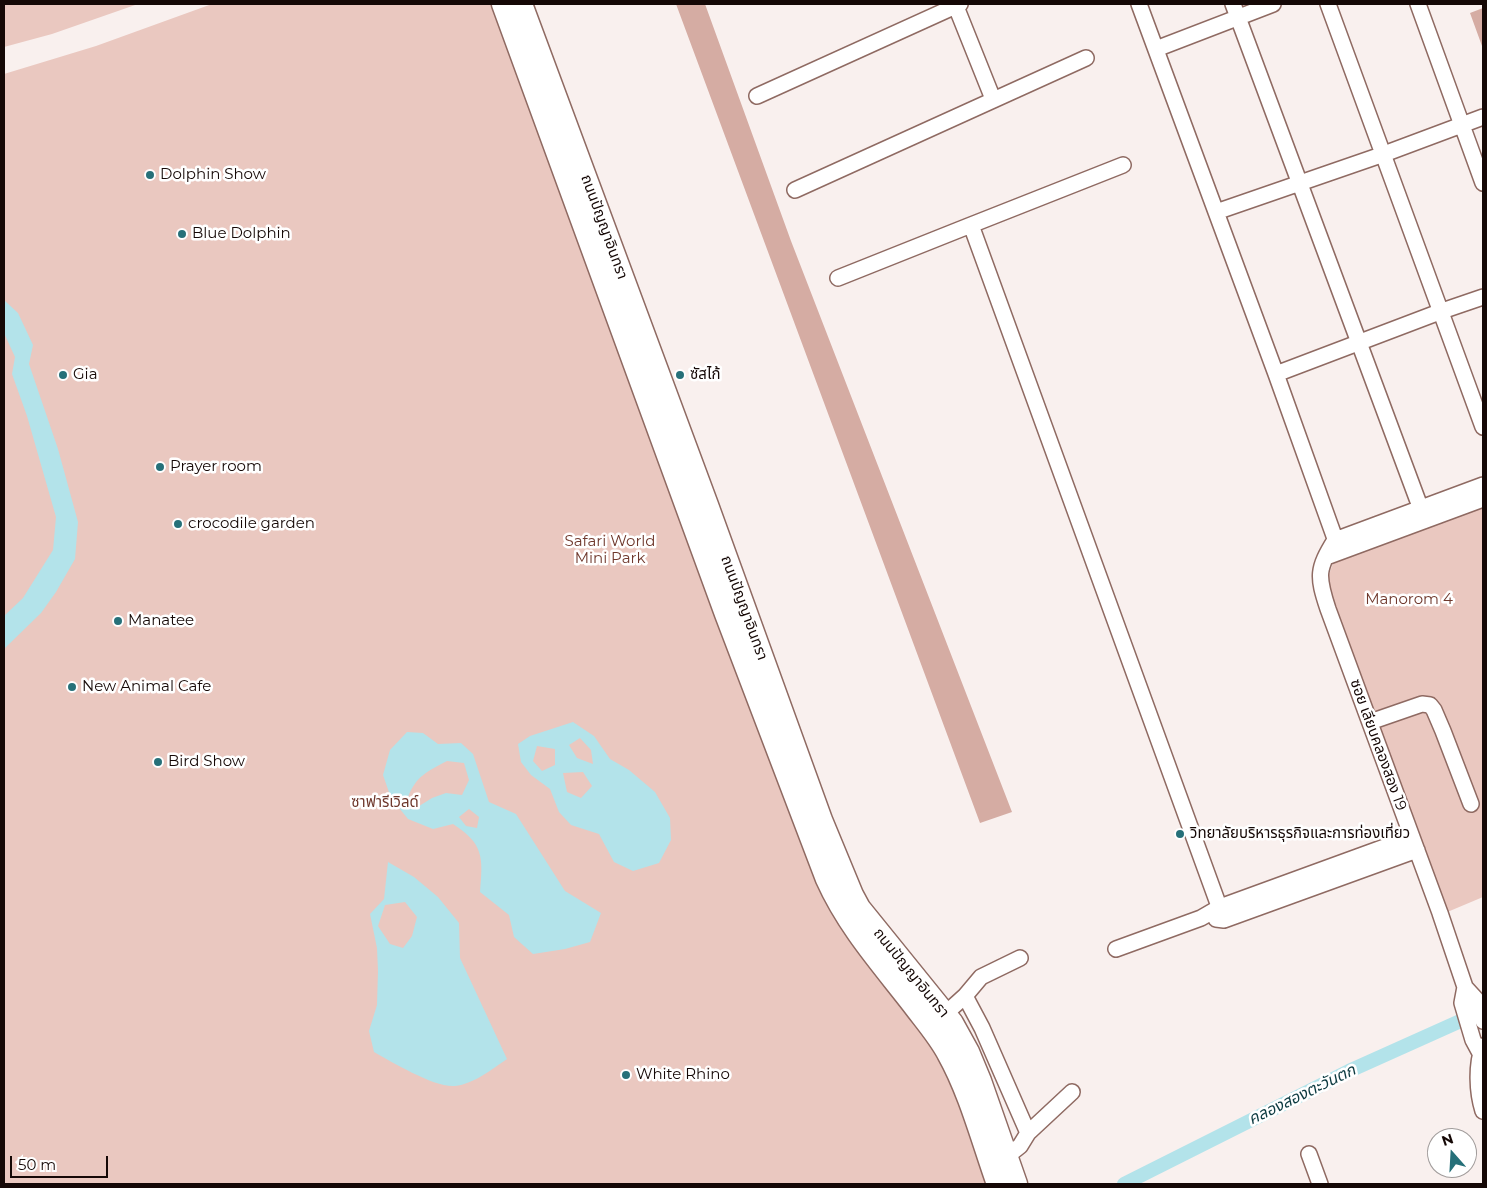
<!DOCTYPE html>
<meta charset="utf-8">
<style>
body{margin:0}
#map{position:relative;width:1487px;height:1188px;overflow:hidden;background:#f9f0ee;font-family:Montserrat,sans-serif}
canvas{display:block}
.frame{position:absolute;inset:0;border:5px solid #150806;pointer-events:none}
.north{position:absolute;left:1427px;top:1128px;width:50px;height:50px;box-sizing:border-box;background:#fff;border:1px solid #a19c9b;border-radius:50%;rotate:341deg;font-size:14px;font-weight:700;line-height:20px;text-align:center;color:#150806}
.north::after{content:'';display:block;margin:auto;width:18px;height:22px;background:#267079;clip-path:polygon(50% 0,100% 100%,50% 72%,0 100%)}
.scale{position:absolute;left:10px;top:1156px;width:98px;height:22px;box-sizing:border-box;border:2px solid #150806;border-top:0;padding-left:6px;font-size:15px;line-height:18px;white-space:nowrap;color:#150806;-webkit-text-stroke:4px #fff;paint-order:stroke}
</style>
<div id="map">
<canvas width="1487" height="1188"></canvas>
<div class="frame"></div>
<div class="north">N</div>
<div class="scale">50 m</div>
</div>
<script>
const c = document.querySelector('canvas').getContext('2d');
c.lineJoin = 'round';
function fill(path, color) { c.fillStyle = color; c.fill(path, 'evenodd'); }
function stroke(path, color, width, dash) { c.strokeStyle = color; c.lineWidth = width; c.lineCap = dash ? 'butt' : 'round'; c.setLineDash(dash || []); c.stroke(path); }
function write(font, color, halo, rows, align = 'center') {
  c.font = font + ' Montserrat,"Noto Sans Thai",sans-serif'; c.lineWidth = 5; c.setLineDash([]); c.textBaseline = 'middle'; c.strokeStyle = halo; c.fillStyle = color; for (const [text, x, y, turn = 0] of rows) {
    c.save(); c.translate(x, y); c.rotate((+turn || 0) * Math.PI / 180); c.textAlign = isNaN(turn) ? turn : align; if (halo) c.strokeText(text, 0, 0); c.fillText(text, 0, 0); c.restore();
  }
}
fill(new Path2D(`
 M4,4h134l-86,30 -48,13z
 M212,4h279l312,830 26,76 119,157 40,117h-984v-1110l92,-28z
 M1483,493v404l-38,16 -120,-327 14,-40z`), '#eac8c0');
fill(new Path2D(`
 M4,300l14,13 15,32 -4,19 29,85 20,73 -3,37 -19,33 -15,21 -37,36v-33l19,-18 30,-48 3,-33 -29,-101 -15,-42 3,-17 -11,-24z
 M573,722l21,14 16,23 19,11 26,22 15,26 1,22 -12,23 -26,8 -19,-9 -15,-28 -28,-9 -12,-13 -9,-23 -19,-14 -10,-13 -3,-18 12,-8zM580,738l11,12 2,14 -16,-6 -8,-13zM537,746l18,3v16l-13,6 -9,-10zM583,772l9,14 -11,12 -14,-6 -4,-19z
 M407,732l16,1 15,11 23,-1 12,11 16,48 27,12 49,77 36,22 -11,29 -25,7 -32,5 -19,-17 -5,-22 -29,-23c3,-35 4,-48 -27,-68l-20,5 -25,-10 -17,-21 -8,-23 7,-25zM447,761l17,2 5,17 -7,15 -16,-2 -14,5 -16,10 -8,-11c8,-21 20,-26 39,-36zM469,809l10,8 -2,11 -11,-2 -7,-9z
 M388,862l26,15 24,20 21,26 1,35 47,101c-15,10 -33,25 -52,27 -20,2 -63,-24 -81,-34l-5,-21 8,-26 1,-34 -1,-23 -7,-34 14,-15zM405,902l12,15 -5,19 -9,12 -13,-4 -12,-18 7,-21z`), '#b3e3ea');
stroke(new Path2D(`
 M1124,1184l225,-113 127,-57`), '#b3e3ea', 14);
fill(new Path2D(`
 M676,4h29l86,237 221,571 -32,11z
 M1483,8v38h-1l-12,-33z`), '#d5aca3');
const street = new Path2D(`
 M955,4l38,95
 M1139,4l137,370 62,173
 M1233,4l192,516
 M1328,4l155,423
 M1418,4l65,179
 M1156,49l117,-45
 M757,96l203,-92
 M795,190l291,-132
 M1216,212l168,-58 99,-37
 M971,225l152,-60
 M838,278l133,-53 253,695
 M1276,374l166,-63 41,-14
 M1483,485l-148,55c-18,29 -18,36 -7,69l112,304 25,74 11,12 7,22
 M1329,556l154,-57
 M1370,722l52,-18 8,1 4,5 9,21 28,73
 M1216,919l8,1 193,-70
 M1116,949l85,-31 19,-11 192,-70
 M1465,987l-3,16 11,37 7,13
 M965,996l17,32 46,105
 M945,1014l20,-18 16,-19 39,-19
 M1483,1046c-7,19 -6,46 0,65
 M1309,1154l11,30
 M1006,1157l14,-11 8,-13 44,-41`);
const secondary = new Path2D(`
 M503,4l223,610 101,265c21,47 55,85 86,125 12,16 26,32 35,49 22,39 35,89 50,131
 M521,4l186,501 114,315 31,75 7,13 93,115 16,29 12,29 36,103`);
stroke(street, '#8f6a62', 18);
stroke(secondary, '#8f6a62', 25);
stroke(street, '#fff', 15);
stroke(secondary, '#fff', 22);
for (const [x, y, r, color] of [
 [150,175,5,"#267079"],
 [182,234,5,"#267079"],
 [63,375,5,"#267079"],
 [680,375,5,"#267079"],
 [160,467,5,"#267079"],
 [178,524,5,"#267079"],
 [118,621,5,"#267079"],
 [72,687,5,"#267079"],
 [158,762,5,"#267079"],
 [1180,834,5,"#267079"],
 [626,1075,5,"#267079"]
]) { const dot = new Path2D(); dot.arc(x, y, r, 0, 2 * Math.PI); c.fillStyle = color; c.fill(dot); stroke(dot, '#fff', 2); }
write('15px', '#150806', '#fff', [
 ["Dolphin Show",160,175],
 ["Blue Dolphin",192,234],
 ["Gia",73,375],
 ["ซัสไก้",690,375],
 ["Prayer room",170,467],
 ["crocodile garden",188,524],
 ["Manatee",128,621],
 ["New Animal Cafe",82,687],
 ["Bird Show",168,762],
 ["วิทยาลัยบริหารธุรกิจและการท่องเที่ยว",1190,834],
 ["White Rhino",636,1075]
], 'left');
write('15px', '#150806', '#fff', [
 ["ถนนปัญญาอินทรา",604,227,70],
 ["ถนนปัญญาอินทรา",744,608,70],
 ["ซอย เลียบคลองสอง 19",1378,745,70],
 ["ถนนปัญญาอินทรา",911,973,51]
]);
write('15px', '#6f382c', '#fff', [
 ["Safari World",610,542],
 ["Mini Park",610,559],
 ["Manorom 4",1409,600],
 ["ซาฟารีเวิลด์",385,803]
]);
write('italic 16px', '#0c3a40', '#fff', [
 ["คลองสองตะวันตก",1302,1095,-26]
]);
</script>
